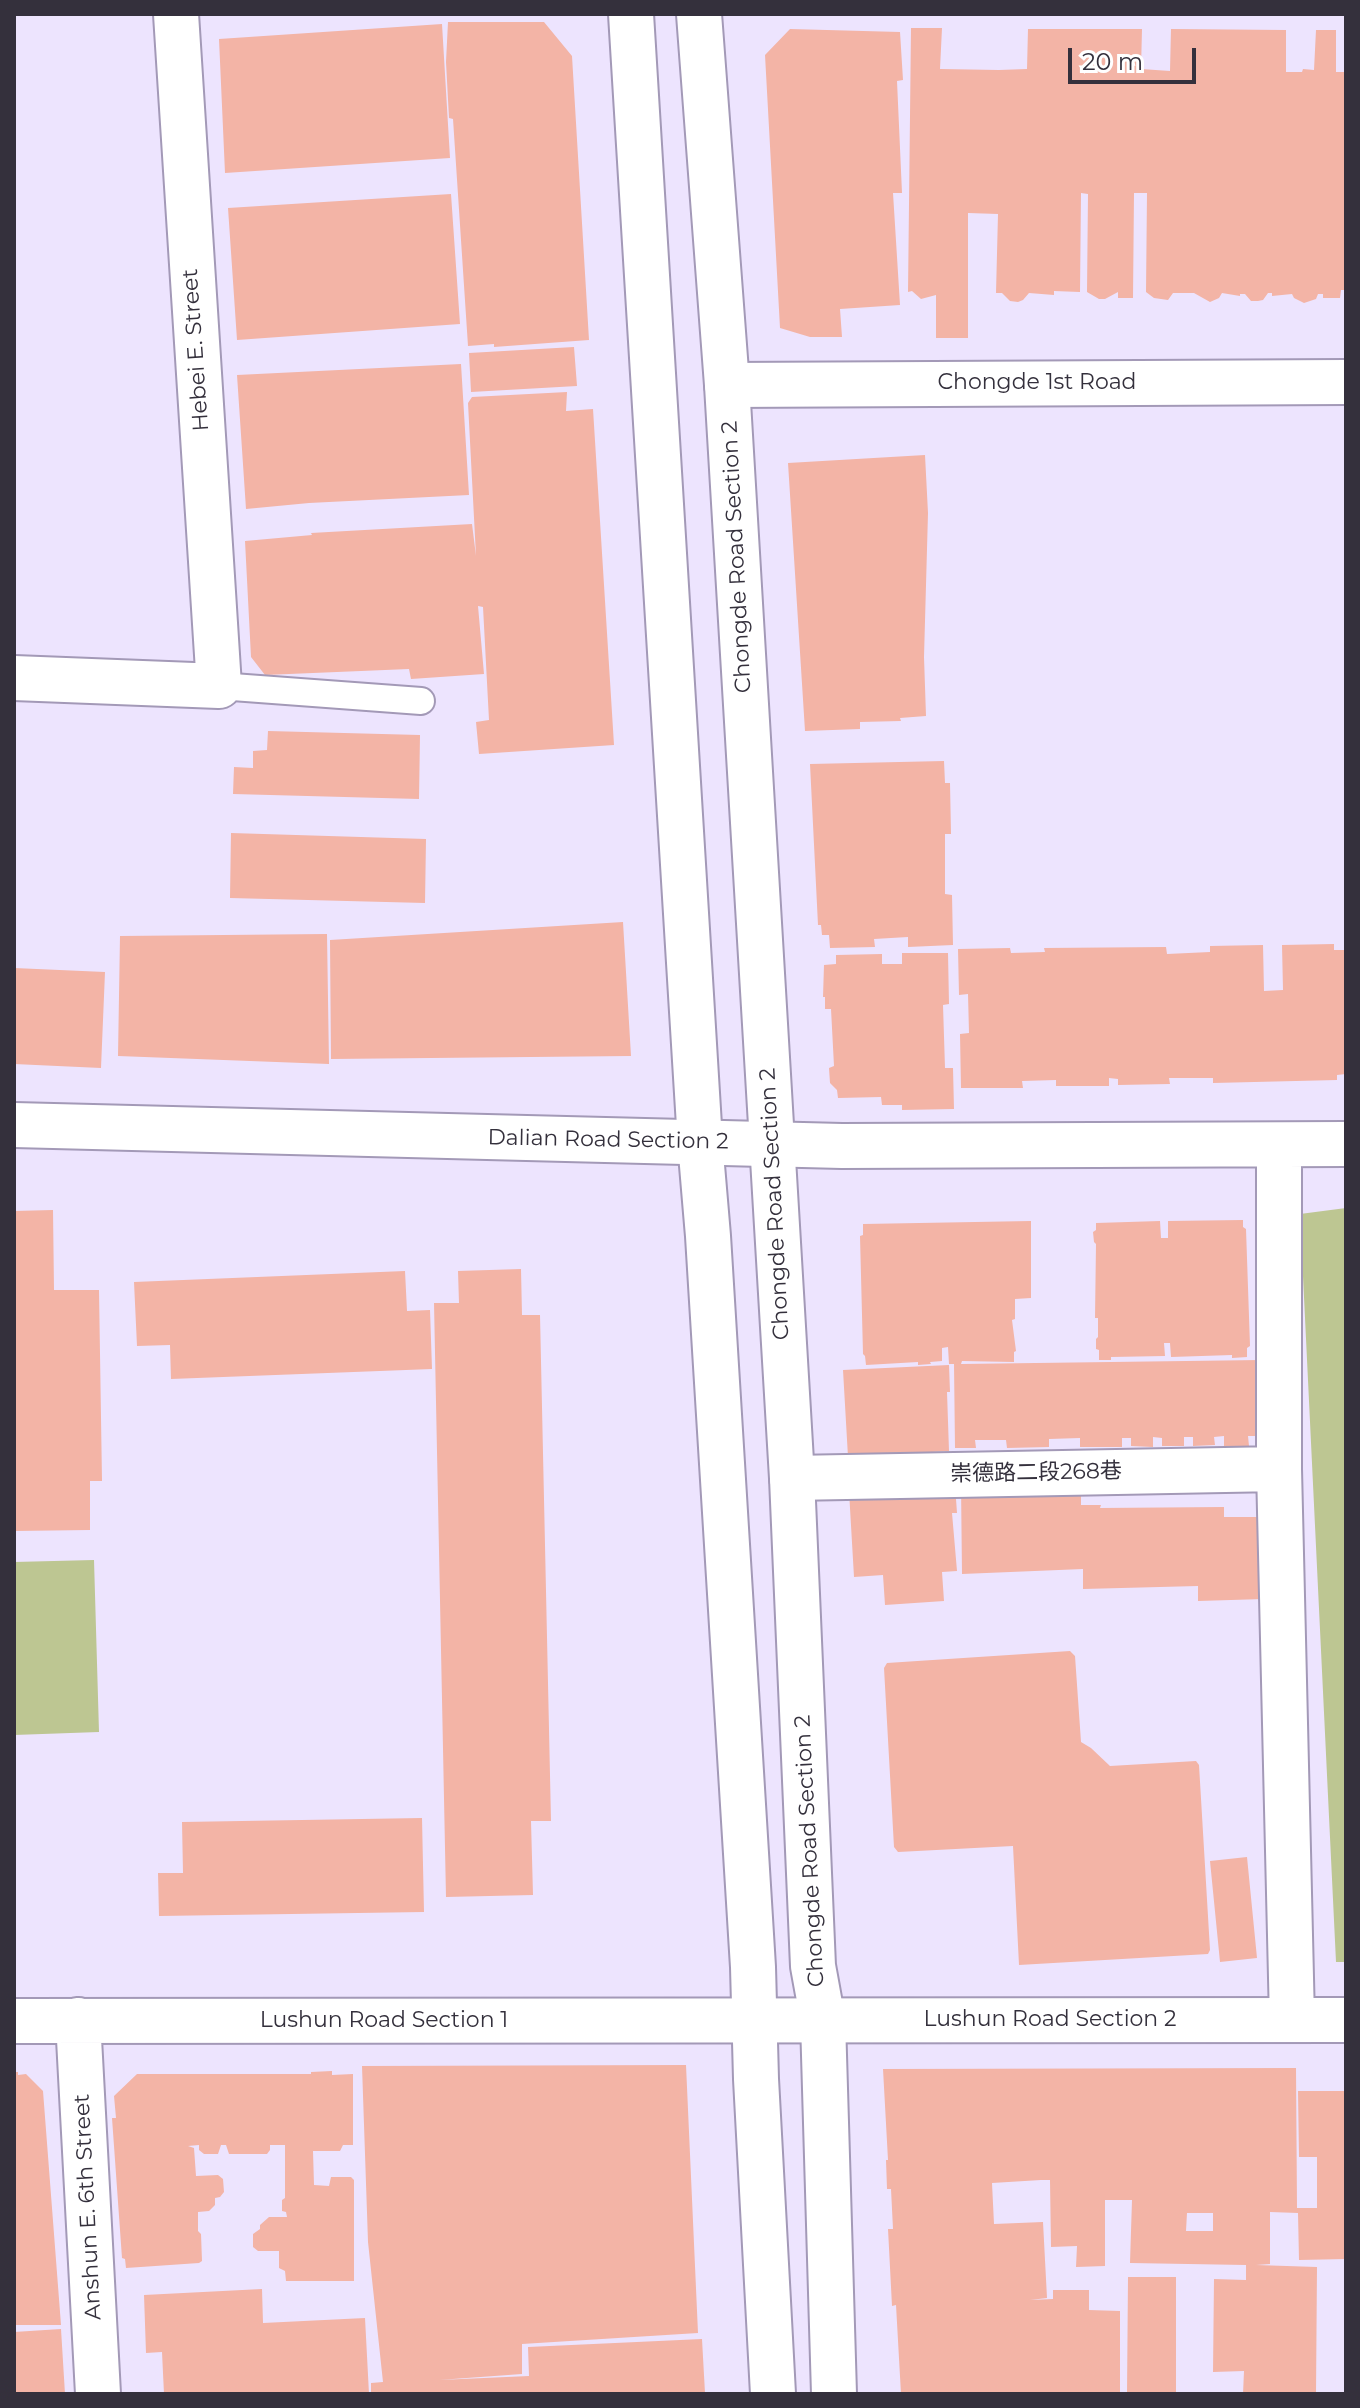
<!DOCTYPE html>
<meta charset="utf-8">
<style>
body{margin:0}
#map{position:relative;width:1360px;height:2408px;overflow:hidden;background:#ede4fe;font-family:Montserrat,sans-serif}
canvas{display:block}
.frame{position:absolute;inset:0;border:16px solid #34303c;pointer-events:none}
.scale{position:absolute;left:1068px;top:48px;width:128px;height:36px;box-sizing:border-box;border:4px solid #34303c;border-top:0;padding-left:10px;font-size:24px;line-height:28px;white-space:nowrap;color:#34303c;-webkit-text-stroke:6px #fff;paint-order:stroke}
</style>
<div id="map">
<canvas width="1360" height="2408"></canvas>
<div class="frame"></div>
<div class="scale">20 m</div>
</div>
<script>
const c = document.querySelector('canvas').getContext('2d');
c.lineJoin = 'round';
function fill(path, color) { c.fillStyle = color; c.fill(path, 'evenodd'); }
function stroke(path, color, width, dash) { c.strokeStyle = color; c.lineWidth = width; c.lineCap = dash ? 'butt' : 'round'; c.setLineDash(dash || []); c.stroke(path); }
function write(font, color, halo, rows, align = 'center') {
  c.font = font + ' Montserrat,"Noto Sans TC",sans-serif'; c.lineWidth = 6; c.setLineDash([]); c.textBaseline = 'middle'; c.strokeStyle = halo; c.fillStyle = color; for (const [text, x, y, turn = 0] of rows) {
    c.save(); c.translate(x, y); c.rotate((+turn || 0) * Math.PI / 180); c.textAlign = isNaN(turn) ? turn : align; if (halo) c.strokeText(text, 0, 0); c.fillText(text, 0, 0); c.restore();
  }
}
fill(new Path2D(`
 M1346,1208v754h-10l-36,-748z
 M94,1560l5,172 -85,3v-173z`), '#bdc692');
fill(new Path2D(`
 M448,22h96l28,34 17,284 -95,7v-3l-26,2 -15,-227 -4,-1 -3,-56z
 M442,24l8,134 -225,15 -6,-134z
 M911,28h31l-2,41 59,1 28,-1 1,-40h114l-1,40 29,2 1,-42 115,1v42h16l1,-3 11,1 2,-40h20v42h10l-1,218h-4l-1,8h-17v-4h-5l-2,5 -12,4 -10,-5 -2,-4 -20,2v-3h-4l-5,7 -5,1h-7l-6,-7h-5v2l-18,-3 -3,5 -9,4 -16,-9h-21l-5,7 -14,-2 -8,-6 1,-99h-13l-1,105h-15v-6l-13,7h-6l-12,-7 1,-98 -7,-1 -1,99 -26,-1v4l-25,-2 -6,7 -5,2 -8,-1 -8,-8h-6l2,-79 -30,-1v125h-32v-43l-15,4 -9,-8 -4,1z
 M790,29l110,3 3,48 -6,1 5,112h-9l7,112 -60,4 2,28h-32l-30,-9 -15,-273z
 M451,194l9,130 -223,16 -9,-132z
 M574,347l3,39 -106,6 -2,-39z
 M461,364l8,131 -160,8 -63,6 -9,-134z
 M567,392l-1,19 27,-2 21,336 -135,9 -3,-32 13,-2 -6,-113 -5,-1 6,68 -73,5 -2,-10 -144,6 -14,-18 -6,-116 67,-6 -1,-2 161,-9 4,32 -8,-153 4,-6z
 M925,455l3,58 -4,144 2,59 -26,2 1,3 -41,1v7l-55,2 -17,-268z
 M268,731l152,4 -1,64 -186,-5 1,-27 19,1v-17l14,-1z
 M944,761l1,22h5l1,51h-6v60l7,1 1,50 -45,2v-10l-34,2 1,8 -45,1 -1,-13h-7l-1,-10h-3l-8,-161z
 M231,833l195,6 -1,64 -195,-5z
 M623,922l8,134 -300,3 -1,-119z
 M327,934l2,130 -211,-8 2,-120z
 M1334,944v6h12v124l-9,1v5l-124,3v-5h-44l1,6 -52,1v-6l-9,-1v8h-53v-6l-34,1 1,7h-62l-1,-54 9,-1 -1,-39 -9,1 -1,-46 52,-1 1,5 34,-1 -1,-4 122,-1 1,7 43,-2v-6l53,-1 1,46 19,-1 -1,-45z
 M902,953h46l1,51 -6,1 2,63h8l1,41 -52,1v-5h-20l-1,-8 -43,1 -1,-8 -7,-7 -1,-15 5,-2 -3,-57h-6v-12h-2l1,-32 12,-1v-9l46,-1v10h20z
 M14,968l91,4 -4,96 -87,-4z
 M53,1210l1,80h45l3,191h-12v49l-76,1v-320z
 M1243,1220v7l3,2 4,117 -3,2v9l-15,1v-3l-61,2 -1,-14h-6l1,13 -54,1v3h-12v-10l-3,-1v-10l2,-2v-19h-3l1,-74 -2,-2 -1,-10 3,-2v-7l64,-2 1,17h7v-17z
 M1031,1221v77l-16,1v20l-3,1 4,31 -2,1v10l-52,-1 -1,3 300,-4 1,76h-14l1,10h-25v-10l-10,1 1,8 -22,1v-9h-9v9h-22v-8l-9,-1v10l-22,-1v-8h-9v9h-42v-9l-31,1v8l-42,1 -1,-8h-31l1,8h-21l-1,-84h-5l-1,-17 -6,1v13l-12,1 1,2 -13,1v-3l-52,3 -1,-9 -2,-2 -3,-118 3,-1v-11z
 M521,1269l1,46h18l11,506h-20l2,74 -87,2 -12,-594h25l-1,-32z
 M405,1271l2,40 23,-1 2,59 -261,10 -1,-34 -33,1 -3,-64z
 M949,1365l1,27h-3l2,59 -101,6 -5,-87z
 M955,1485l2,28h-5l5,58 -15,1 2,29 -59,4 -2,-30 -29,2 -5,-86z
 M961,1485h120v20h20l-1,3 124,-1v10h38l2,82 -66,2v-15l-115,3v-20l-121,5z
 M1070,1651l5,5 6,86 10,6 19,18 86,-5 3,4 11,185 -2,4 -189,11 -6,-119 -115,6 -4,-5 -10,-179 3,-5z
 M422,1818l2,94 -265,4 -1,-43h25l-1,-51z
 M1247,1857l10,101 -37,4 -10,-101z
 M686,2065l12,268 -176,11v30l-83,6 90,-4 -1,-29 174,-8 3,54 -334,1v-11l12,-1 -15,-140 -6,-176z
 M1296,2068l1,140h20v-51h-18l-1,-66h48v168l-47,1 -1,-47 -28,-1v52l-14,1 61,2 -1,127h-73l1,-23 -31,1 1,-93 32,1v-15l-116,-2 2,-63h-27v66l-29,1 1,-21 -26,1 -1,-67h-9l-49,3 2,41 49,-2 4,76 -17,2 23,-1v-9h36v20l31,1v83h-219l-5,-89 -4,1 -4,-77h5l-2,-40h-4l-1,-29h2l-5,-91zM1187,2213h26v18h-27z
 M332,2071v4l21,-1v71h-10l-3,6h-27l1,34 15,1 2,-9h20l3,3v101h-68l-1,-10 -6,-3v-17h-21l-5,-4v-13l7,-5v-4l9,-8h18l-1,-5 -4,-1v-11l3,-2v-53h-15v5l-3,4h-38l-3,-9h-5l-3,9h-14l-5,-4v-5l-11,1 6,2 2,28 22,-1 5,4 1,13 -4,5 -5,1v7l-6,6 -11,1v19l3,3 1,27 -3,2 -73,5 -1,-9 -3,-1 -10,-140h4l-2,-22 23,-22h174v-2z
 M14,2072h4v3l8,-1 17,17 18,234h-47z
 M1128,2277h48v117h-49z
 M262,2289l1,34 102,-5 4,76h-205l-2,-42 -16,1 -2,-58z
 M61,2329l4,65h-51v-62z`), '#f3b4a6');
const service = new Path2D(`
 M219,686l202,15`);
const minor = new Path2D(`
 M727,385l619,-3
 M14,678l205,8 -43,-672
 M14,1125l828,21 504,-2
 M1279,1145v324l13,551
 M792,1478l487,-9
 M78,2020l20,374
 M14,2021l1332,-1`);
const secondary = new Path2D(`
 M631,14l69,1128 8,94 45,731 3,112 17,315
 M699,14l28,371 65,1093 21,488 10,55 11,373`);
stroke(service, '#a399b7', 30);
stroke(minor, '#a399b7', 48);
stroke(secondary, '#a399b7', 48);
stroke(service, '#fff', 26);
stroke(minor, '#fff', 44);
stroke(secondary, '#fff', 44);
write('22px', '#34303c', '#fff', [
 ["Hebei E. Street",196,350,-94],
 ["Chongde 1st Road",1037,383],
 ["Chongde Road Section 2",737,557,-93],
 ["Dalian Road Section 2",608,1140,1],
 ["Chongde Road Section 2",775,1204,-93],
 ["崇德路二段268巷",1036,1473,-1],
 ["Chongde Road Section 2",810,1851,-93],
 ["Lushun Road Section 2",1050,2020],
 ["Lushun Road Section 1",384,2021],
 ["Anshun E. 6th Street",88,2207,-93]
]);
</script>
